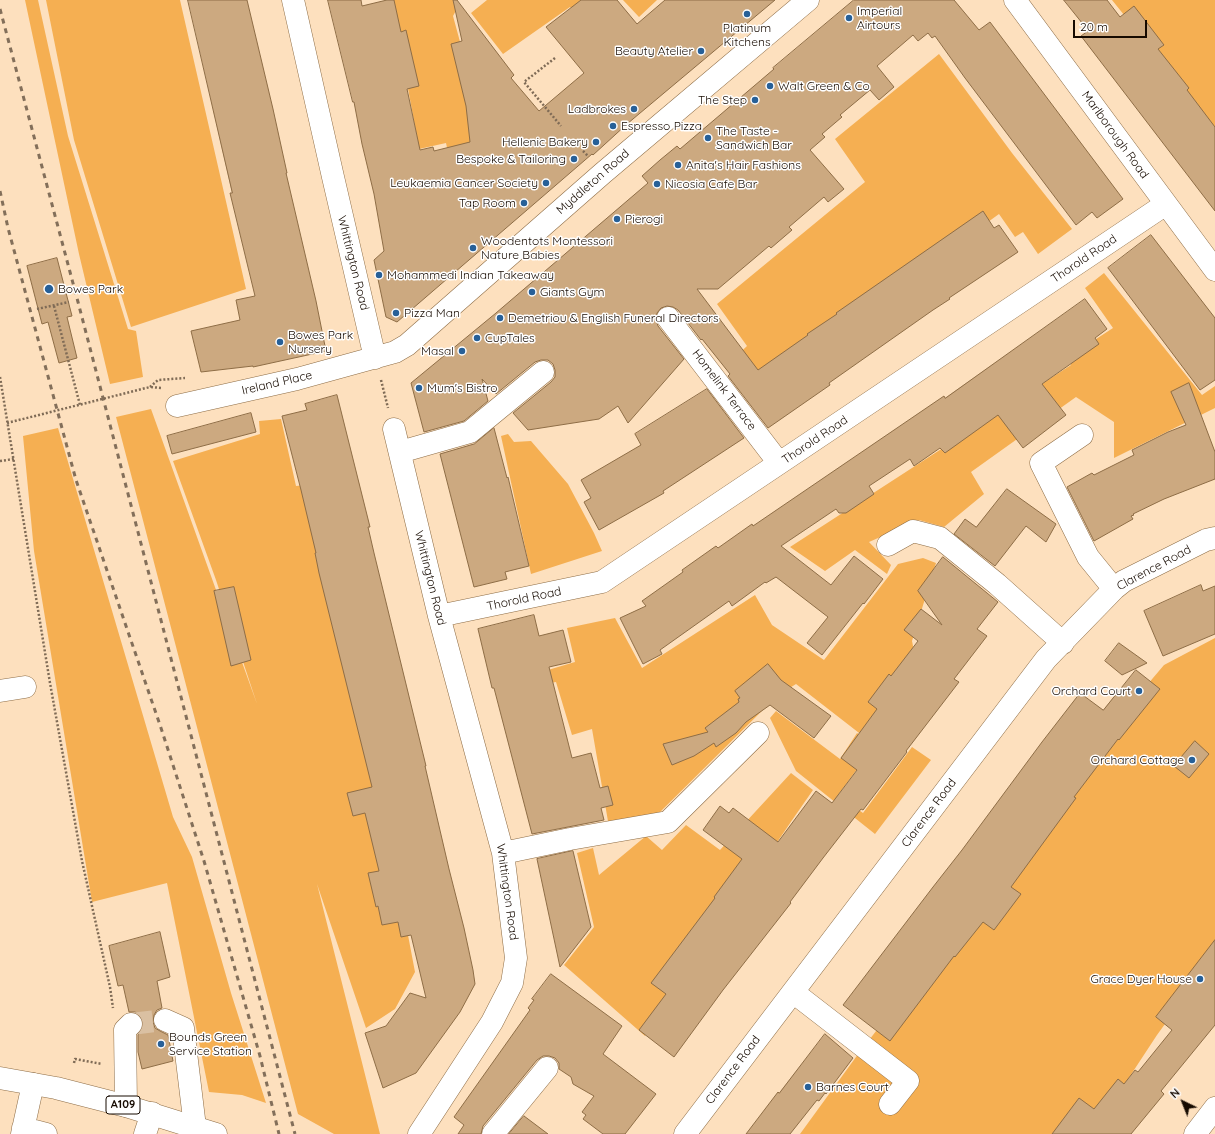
<!DOCTYPE html>
<style>
body{margin:0}
#map{position:relative;width:1215px;height:1134px;overflow:hidden;background:#fde0be;font-family:Quicksand,sans-serif}
canvas{display:block}
.north{position:absolute;left:1163px;top:1082px;width:40px;height:40px;-webkit-text-stroke:3px #fff;paint-order:stroke;rotate:317deg;font-size:11px;font-weight:700;line-height:16px;text-align:center;color:#160a00}
.north::after{content:'';display:block;margin:auto;width:14px;height:18px;background:#160a00;clip-path:polygon(50% 0,100% 100%,50% 72%,0 100%)}
.scale{position:absolute;left:1073px;top:20px;width:74px;height:18px;box-sizing:border-box;border:2px solid #160a00;border-top:0;padding-left:5px;font-size:12px;line-height:14px;white-space:nowrap;color:#160a00;-webkit-text-stroke:3px #fff;paint-order:stroke}
</style>
<div id="map">
<canvas width="1215" height="1134"></canvas>
<div class="north">N</div>
<div class="scale">20 m</div>
</div>
<script>
const c = document.querySelector('canvas').getContext('2d');
c.lineJoin = 'round';
function fill(path, color) { c.fillStyle = color; c.fill(path, 'evenodd'); }
function stroke(path, color, width, dash) { c.strokeStyle = color; c.lineWidth = width; c.lineCap = dash ? 'butt' : 'round'; c.setLineDash(dash || []); c.stroke(path); }
function write(font, color, halo, rows, align = 'center') {
  c.font = font + ' Quicksand,sans-serif'; c.lineWidth = 3; c.setLineDash([]); c.textBaseline = 'middle'; c.strokeStyle = halo; c.fillStyle = color; for (const [text, x, y, turn = 0] of rows) {
    c.save(); c.translate(x, y); c.rotate((+turn || 0) * Math.PI / 180); c.textAlign = isNaN(turn) ? turn : align; if (halo) c.strokeText(text, 0, 0); c.fillText(text, 0, 0); c.restore();
  }
}
fill(new Path2D(`
 M25,0h13l30,136 60,193 8,2 7,46 -33,7 -31,-130z
 M46,0h134l66,289 -115,38 -57,-187z
 M392,0h64l3,5 -6,11 25,92 26,19 -51,48 -7,-32 -27,6z
 M487,0h103l-15,12 -5,-5 -67,47 -32,-41z
 M623,0h34l-18,17z
 M1112,0h103v128z
 M939,54l73,99 60,76 -34,25 -15,-22 -8,5 -16,-23 -161,117 -78,53 -33,-19 20,-19 -30,-42 148,-122 -30,-43z
 M1104,273l98,122 13,-9v22l-101,50v-36l-38,-25 -105,75 13,22 -40,33 -25,-7 -50,22 22,23 -4,9 -32,-24 -30,21 -35,-24 281,-182 -4,-7 46,-30 -28,-40z
 M151,409l106,295 -41,-124 -43,-119 87,-27 -1,-13 22,-2 15,67 62,-6 2,6 -35,12 90,474 -20,37 -29,19 -49,-144 63,250h-46l-36,-20 -182,-697z
 M58,428l115,389 19,40 39,136 35,110 -24,-8 -33,-3 -42,-209 -75,19 -58,-351 -11,-115z
 M508,434l6,8 17,-1 37,43 26,49 8,18 -71,23 -30,-138z
 M923,558l13,5 -24,78 8,40 -48,62 -76,-59 -19,12 -117,116 -51,15 -17,-98 -20,6 -16,-53 -23,4 -2,-11 44,-13 -8,-34 48,-10 27,50 113,-73 17,30 52,35 74,-96z
 M1215,638v317l-58,80 -65,99h-292l56,-77 247,-320 61,-72z
 M776,711l64,48 17,-26 17,13 -36,49 25,18 49,-66 19,13 -56,74 -79,-63 -26,-53z
 M791,773l22,17c-57,81 -109,166 -168,246l-81,-71 30,-38 -17,-74 16,-5 6,27 47,-39 16,14 24,-25 34,25z`), '#f5af52');
const building = new Path2D(`
 M188,0h59l26,109 14,64h-1l30,128 10,50 -73,16v-1l-52,6 -10,-41 49,-11 -4,-20 19,-4 -25,-103h2z
 M328,0h33l1,6 25,-6h7l7,32 5,-2 13,56 -12,3 13,61 13,-3 1,4 36,-9 -4,-36 -15,-62 11,-3 -9,-41h4l57,75 -3,3 28,33 45,-38 -38,-46 35,-27h36l20,24 28,-24h110l-148,124 -34,31 -1,-1 -195,168 -11,-5 -12,-57 10,-9 -10,-57 -12,-50 -8,-42h-1z
 M854,0h100l25,30 11,-8 133,177 -26,19 -5,-6 -16,13 -111,-147 -30,-42 -3,2 -4,-5 -10,8 -5,-6 -36,31 17,21 -15,13 -9,-10 -30,25 2,2 -20,17 3,3 -15,13 34,39 -16,13 -4,-5 -35,30 3,3 -21,18 -2,-2 -51,43h-21l61,81 50,-35 -1,-1 30,-20 -1,-1 147,-102 11,17 5,-3 19,27 -69,46 1,1 -17,11 -104,73 1,2 -62,43 -40,-52 2,-2 -28,-35 -1,1 -23,-30 -5,-3 -6,-1 -6,2 -4,5 -1,7 2,6 26,33 -56,64 -10,-17 -19,13 -71,11 -15,-17 38,-31 4,-5v-7l-2,-6 -5,-4h-7l-6,2 -39,32 -14,-15 6,22 -24,20 -40,11 -13,-49 85,-70 152,-130 -6,-7 18,-16 17,-14 3,3 94,-80 -1,-1z
 M1064,0h43l13,17 14,-11 30,39 -6,4 31,39 -2,2 28,37v84l-134,-175 7,-5z
 M1151,235l64,83v62l-15,10 -92,-122z
 M57,258l15,58 -5,1 10,41 -18,5 -11,-41 -6,2 -15,-58z
 M1085,299l22,30 -12,9 4,6 -57,40 24,31 -43,33 -25,-33 -53,38 -5,-5 -26,18 -4,-7 -41,27 5,8 -28,19h-7l-3,-4 -55,37 50,39 23,-29 29,23 -19,25 -1,-1 -41,52 -15,-12 21,-26 -52,-40 -10,6 -1,-1 -33,24 -3,-5 -69,49 2,4 -19,10 -23,-46 26,-12 -4,-5 41,-29 -1,-2 34,-24 2,2 34,-24 1,2 191,-130 1,2z
 M1189,383l26,69v27l-51,20 -31,15 1,1 -3,1 2,3 -39,22 -27,-54 25,-14 2,2 40,-20 -2,-5 36,-18 18,-7 -15,-33z
 M707,389l37,49 -81,53 1,2 -65,37 -15,-28 7,-4 -10,-18 60,-35 -6,-11z
 M337,395l33,132h-2l6,26 52,213h-1l24,103 15,59 9,42 2,14 -15,28 -44,61 -33,15 -18,-55 21,-7 24,-33 16,5 -15,-63 -10,2 -3,-15 -16,3 -4,-19 -2,1 -8,-34 11,-2 -14,-58 -12,3 -6,-23 25,-6 -53,-214 -4,-20h1l-15,-63 -19,-74 25,-6 -2,-6z
 M251,413l5,19 -84,22 -5,-18z
 M494,428l13,50 1,-1 21,89 -24,6 2,7 -33,8 -34,-133 34,-10z
 M1007,489l49,35 -10,18 -20,-16 -31,40 -41,-32 11,-15 11,8z
 M943,557l55,45 -21,27 10,7 -33,43 5,3 -53,69 1,1 -44,58 -2,-1 -38,49 -33,44 1,1 -68,87 -49,67 -35,-27 27,-36 -15,-11 64,-85 -1,-1 28,-38 -39,-29 17,-24 9,7 4,-5 45,34 38,-51 16,12 25,-33 -16,-12 36,-49 -9,-7 21,-28 2,2 27,-35 -14,-11 17,-21 21,16 -24,-34z
 M1201,585l2,6 12,-5v48l-52,22 -19,-45z
 M234,587l17,73 -20,6 -17,-75z
 M534,615l5,21 24,-6 8,32 -22,5 23,91 19,-5 9,35 8,-2 5,19 -12,3 3,12 -72,14 -38,-146h-2l-14,-59z
 M1119,643l28,20 -25,12 -17,-14z
 M768,664l13,16 50,36 -17,22 -44,-33 -24,17 -10,11 -20,14 -2,-4 -20,13 -22,9 -9,-21 45,-12 -3,-4 34,-26 -1,-3 2,-1 -5,-7z
 M1136,670l24,19 -41,51 -1,-1 -44,58 2,1 -65,89 10,7 -27,36 -11,-8 -28,35 -1,-1 -64,85 -47,-36 90,-118 29,-37 80,-108 38,-49 23,17z
 M1195,741l14,13 -20,24 -15,-12z
 M573,851l18,76 -31,40 -23,-108z
 M160,932l10,45 -13,4 5,27 -5,2 -3,5 -1,7 2,6 5,3 8,4 5,26 -31,8 -4,-17v-17l5,-7v-7l-3,-6 -5,-3h-6l-6,-27 -5,1 -9,-40z
 M1215,940v85l-54,66 3,3 -33,40h-79l27,-36 15,11 24,-30 6,5 11,-14 3,2 34,-42 -16,-13z
 M551,974l71,52 -19,28 53,40 -31,40h-22l-20,-15 3,-4 -4,-3 12,-16 -21,-12 -2,-7 -12,-8v-6l-4,-5 -6,-2h-6l-6,4 -54,66 -2,8h-23l6,-9 -10,-8 76,-107 -2,-2 6,-8 -2,-1z
 M825,1034l28,24 -27,36 -1,-1 -6,8 -2,-1 -27,34h-44l32,-42 1,1z
 M524,1116l24,18h-39z`);
fill(building, '#cca980');
stroke(building, '#8e6d46', 1);
stroke(new Path2D(`
 M131,1024l34,-4`), '#dac0a2', 22, [22, 11]);
const minor = new Path2D(`
 M293,0l40,177 42,181
 M1015,0l200,270
 M668,318l111,145
 M177,406l120,-27 98,-27 12,-7 196,-172 205,-173
 M394,429l45,187 64,237 13,105 -4,25 -20,39 -73,112
 M1082,435l-41,28 47,94 26,32
 M400,452l70,-20 73,-60
 M888,545l25,-14 27,7 57,46 66,59
 M439,616l163,-34 564,-378
 M0,691l25,-4
 M503,853l67,-14 98,-17 90,-89
 M793,992l115,89 -18,23
 M165,1020l18,8 12,99
 M126,1106l-1,-76 6,-6
 M23,1128l23,6
 M22,1134l11,-50
 M145,1134l7,-21
 M493,1134l54,-66
 M685,1134l361,-475 68,-70 10,-8 82,-41 9,-2
 M1195,1134l20,-26`);
const major = new Path2D(`
 M0,1078l56,10 70,18 90,28`);
stroke(minor, '#8e6d46', 23);
stroke(major, '#8e6d46', 23);
stroke(new Path2D(`
 M555,58l-31,24 37,44
 M583,151l5,5
 M54,306l26,99
 M37,309l32,-7
 M0,377l50,306 32,178 28,126 3,21
 M381,380l7,28
 M150,387l8,-7 27,-2
 M151,387l10,1
 M0,461l14,-2
 M74,1063l1,-4 27,5`), '#7f6b56', 2.5, [2, 2]);
stroke(minor, '#fff', 22);
stroke(major, '#fff', 22);
stroke(new Path2D(`
 M0,9l78,293 217,832
 M0,191l8,37 68,252 85,248 43,133 56,195 19,78`), '#836f5a', 3, [5, 5]);
stroke(new Path2D(`
 M7,423l143,-36`), '#7f6b56', 2.5, [2, 2]);
for (const [x, y, r, color] of [
 [747,14,4,"#276098"],
 [849,18,4,"#276098"],
 [701,51,4,"#276098"],
 [770,86,4,"#276098"],
 [755,100,4,"#276098"],
 [634,109,4,"#276098"],
 [613,126,4,"#276098"],
 [708,138,4,"#276098"],
 [596,142,4,"#276098"],
 [574,159,4,"#276098"],
 [678,165,4,"#276098"],
 [546,183,4,"#276098"],
 [657,184,4,"#276098"],
 [524,203,4,"#276098"],
 [617,219,4,"#276098"],
 [473,248,4,"#276098"],
 [379,275,4,"#276098"],
 [49,289,5,"#276098"],
 [532,292,4,"#276098"],
 [396,313,4,"#276098"],
 [500,318,4,"#276098"],
 [477,338,4,"#276098"],
 [280,342,4,"#276098"],
 [462,351,4,"#276098"],
 [419,388,4,"#276098"],
 [1139,691,4,"#276098"],
 [1192,760,4,"#276098"],
 [1200,979,4,"#276098"],
 [161,1044,4,"#276098"],
 [808,1087,4,"#276098"]
]) { const dot = new Path2D(); dot.arc(x, y, r, 0, 2 * Math.PI); c.fillStyle = color; c.fill(dot); stroke(dot, '#fff', 1.5); }
for (const [x, y, w] of [
 [123,1105,34]
]) { const box = new Path2D(); box.roundRect(x - w / 2, y - 9, w, 18, 3); c.fillStyle = '#fff'; c.fill(box); stroke(box, '#160a00', 1); }
write('bold 11px', '#160a00', null, [
 ["A109",123,1105]
]);
write('12px', '#160a00', '#fff', [
 ["Imperial",857,11],
 ["Airtours",857,25],
 ["Platinum",747,28,"center"],
 ["Kitchens",747,42,"center"],
 ["Beauty Atelier",693,51,"right"],
 ["Walt Green & Co",778,86],
 ["The Step",747,100,"right"],
 ["Ladbrokes",626,109,"right"],
 ["Espresso Pizza",621,126],
 ["The Taste -",716,131],
 ["Sandwich Bar",716,145],
 ["Hellenic Bakery",588,142,"right"],
 ["Bespoke & Tailoring",566,159,"right"],
 ["Anita's Hair Fashions",686,165],
 ["Leukaemia Cancer Society",538,183,"right"],
 ["Nicosia Cafe Bar",665,184],
 ["Tap Room",516,203,"right"],
 ["Pierogi",625,219],
 ["Woodentots Montessori",481,241],
 ["Nature Babies",481,255],
 ["Mohammedi Indian Takeaway",387,275],
 ["Bowes Park",58,289],
 ["Giants Gym",540,292],
 ["Pizza Man",404,313],
 ["Demetriou & English Funeral Directors",508,318],
 ["Bowes Park",288,335],
 ["Nursery",288,349],
 ["CupTales",485,338],
 ["Masal",454,351,"right"],
 ["Mum's Bistro",427,388],
 ["Orchard Court",1131,691,"right"],
 ["Orchard Cottage",1184,760,"right"],
 ["Grace Dyer House",1192,979,"right"],
 ["Bounds Green",169,1037],
 ["Service Station",169,1051],
 ["Barnes Court",816,1087]
], 'left');
write('12px', '#160a00', '#fff', [
 ["Marlborough Road",1115,135,54],
 ["Myddleton Road",593,182,-41],
 ["Thorold Road",1084,259,-34],
 ["Whittington Road",353,263,76],
 ["Ireland Place",277,383,-13],
 ["Homelink Terrace",724,390,53],
 ["Thorold Road",815,440,-34],
 ["Clarence Road",1154,568,-28],
 ["Whittington Road",430,578,76],
 ["Thorold Road",524,599,-12],
 ["Clarence Road",929,813,-53],
 ["Whittington Road",507,892,82],
 ["Clarence Road",733,1070,-53]
]);
</script>
